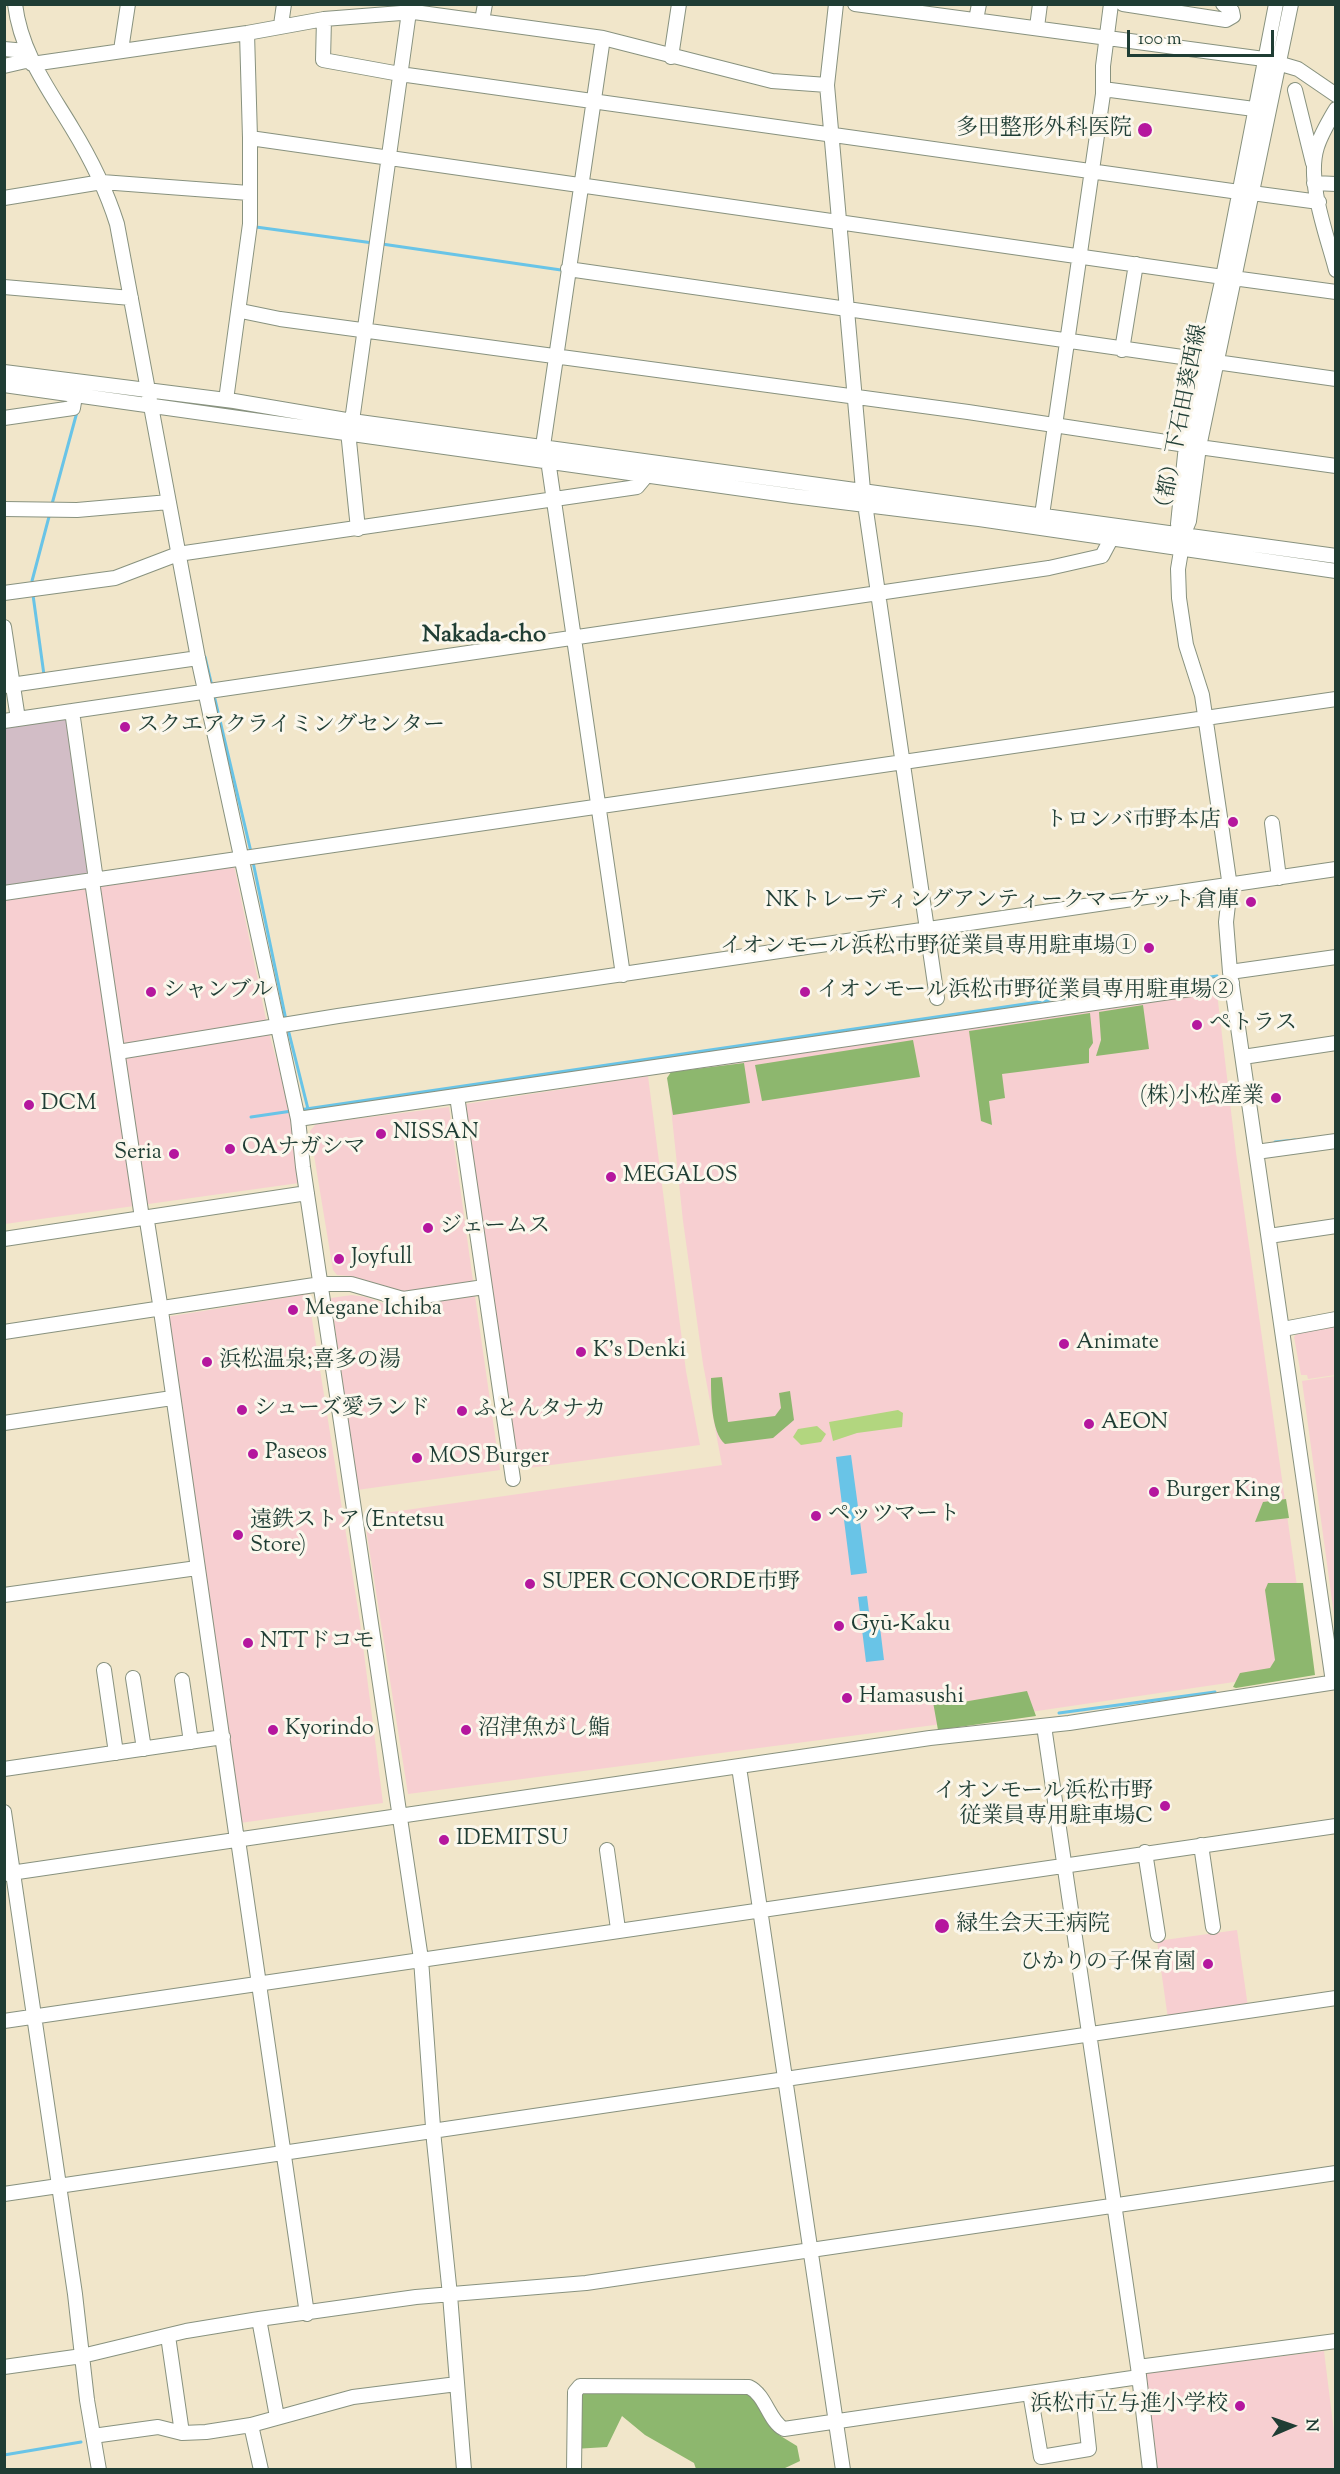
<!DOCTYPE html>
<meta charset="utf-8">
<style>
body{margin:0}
#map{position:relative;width:1340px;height:2474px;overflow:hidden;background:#f1e6ca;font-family:"Sorts Mill Goudy",serif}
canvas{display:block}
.frame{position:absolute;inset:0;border:6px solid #1f3d34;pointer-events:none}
.north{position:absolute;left:1262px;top:2396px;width:60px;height:60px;-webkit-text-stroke:4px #fbf7ec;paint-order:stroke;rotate:88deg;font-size:16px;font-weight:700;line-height:24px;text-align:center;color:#1f3d34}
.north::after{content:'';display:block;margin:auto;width:21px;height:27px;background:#1f3d34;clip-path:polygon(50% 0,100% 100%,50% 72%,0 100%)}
.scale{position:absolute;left:1127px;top:30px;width:147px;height:27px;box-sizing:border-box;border:3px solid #1f3d34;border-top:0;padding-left:8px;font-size:18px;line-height:21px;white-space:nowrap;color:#1f3d34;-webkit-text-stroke:4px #fbf7ec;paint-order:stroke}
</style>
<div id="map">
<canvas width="1340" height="2474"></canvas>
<div class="frame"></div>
<div class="north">N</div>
<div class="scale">100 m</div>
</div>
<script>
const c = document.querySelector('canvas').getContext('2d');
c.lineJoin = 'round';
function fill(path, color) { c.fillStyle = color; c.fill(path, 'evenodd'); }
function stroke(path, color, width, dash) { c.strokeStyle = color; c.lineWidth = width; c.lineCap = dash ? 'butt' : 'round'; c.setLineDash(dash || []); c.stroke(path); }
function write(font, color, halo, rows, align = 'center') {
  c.font = font + ' "Sorts Mill Goudy","Noto Serif JP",serif'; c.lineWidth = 6; c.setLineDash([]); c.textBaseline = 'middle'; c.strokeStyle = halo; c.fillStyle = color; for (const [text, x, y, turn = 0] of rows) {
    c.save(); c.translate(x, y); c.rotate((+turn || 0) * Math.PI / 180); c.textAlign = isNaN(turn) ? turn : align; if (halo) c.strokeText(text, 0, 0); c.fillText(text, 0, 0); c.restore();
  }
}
fill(new Path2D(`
 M234,865l34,164 22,81 9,73 -294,41 -1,-325z
 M1217,993l19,160 73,518 -306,45 -595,78 -44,-278 358,-51 -19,-101 -20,-143 -15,-141 4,-8z
 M648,1076l38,295 14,74 -186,25 -48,-366z
 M449,1107l24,174 -73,11 -49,-16 -14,-1 -4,-5 -23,-139 6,-7z
 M308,1294l52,328 23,181 -143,20 -74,-506z
 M352,1295l14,2 19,7 21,2 69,-10 25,174 -143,20 -26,-192z
 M1335,1324v51l-27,4 -1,-4h-6l-7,-38 5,-6z
 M1335,1376l1,239h-2l-32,-234z
 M1237,1930l11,77 -80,12 -11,-78z
 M1324,2351l11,89v29h-180l-9,-96z`), '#f7cfd1');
fill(new Path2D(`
 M70,715l23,161 -88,13 -1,-164z`), '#d2bdc6');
fill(new Path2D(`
 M898,1410l5,3 -1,14 -45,6 -24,8 -4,-19z
 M817,1426l9,8 -5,8 -20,3 -8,-8 5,-8z`), '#b2d67f');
fill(new Path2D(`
 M1143,1005l6,44 -53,7 5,-16 -2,-28z
 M1090,1013l3,30 -4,6v14l-87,11 3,24 -16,3 3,24 -11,-4 -12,-90z
 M913,1040l7,37 -158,24 -7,-36z
 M744,1063l6,40 -77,12 -6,-37 4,-6z
 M722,1377l6,45 47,-6 6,-8 -2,-15 11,-2 4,29 -21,18 -48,6c-14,-12 -14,-48 -14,-66z
 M1286,1499l3,19 -34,4 8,-20z
 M1268,1583h35l12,92 -79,13 -3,-1 7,-14 30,-5 5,-8 -10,-70z
 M1027,1691l9,25 -98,14 -5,-28 5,-5 19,6z
 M583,2386l168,2 28,47 18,11 3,15 -17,8h-87l-2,-6 -49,-28 -23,-19 -15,31 -33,2z`), '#8db76e');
fill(new Path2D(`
 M851,1455l16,118 -16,2 -15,-118z
 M867,1596l4,32 9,-1 4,33 -18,2 -8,-65z`), '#69c4e7');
stroke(new Path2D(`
 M256,227l117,16
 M382,244l179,26
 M52,504l25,-92
 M32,581l18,-68
 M33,595l11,80
 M205,657l7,29
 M214,695l37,157
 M253,862l33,158
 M288,1029l20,80
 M299,1110l918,-134
 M251,1117l41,-6
 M1275,1142l20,-2
 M1059,1713l156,-21
 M4,2455l77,-13`), '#69c4e7', 3);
const minor = new Path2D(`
 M15,4c6,49 33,84 57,124 19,31 34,61 45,96l81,434 100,461 5,48 118,792 13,182 16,154 14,175
 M855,4l409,55 34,10 38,26
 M1123,4l103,16 7,-4 -1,-5 -9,-7
 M1291,4l-92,443 -10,74 -5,12 -6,36 1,29 7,47 16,50 18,122 10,70 -4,35 4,50 103,710
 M324,19l-1,41 77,14 839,118
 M976,20l3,-16
 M482,21l3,-17
 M281,25l3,-21
 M1037,27l3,-23
 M247,33l3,105 973,139
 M4,49l22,2
 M121,50l7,-46
 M671,57l8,-53
 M32,64l215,-31 77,-14 90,-7 189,26 169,43 55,4 9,-81
 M4,66l26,-6
 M827,85l36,405 74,508
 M1103,89l151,20
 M1295,90l18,73
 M1336,109c-7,12 -15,25 -19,38 -11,35 10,88 19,123
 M1314,183l22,1
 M1252,193l67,9
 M4,198l98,-16 147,11
 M568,269l635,91
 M1233,278l103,14
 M4,287l127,11
 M241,311l39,8 688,93 218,33
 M1122,350l14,-86
 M1216,362l120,17
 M4,372l230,29 118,20 984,135
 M4,385l789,111 186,23 357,52
 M226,400l24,-176v-86
 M4,418l69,-10 2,-12
 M352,421l57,-409
 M348,431l10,98
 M543,446l60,-408
 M1199,447l137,19
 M548,460l75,515
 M4,509l73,1 92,-8
 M1042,515l61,-421v-28l8,-62
 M1184,533l-6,-9 8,-79 37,-168 53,-273
 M4,593l111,-15 63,-24 459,-67 10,-12
 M4,627l14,92
 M4,686l194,-28
 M72,711l24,169
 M4,721l1045,-153 53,-12 9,-17
 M1272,823l7,55
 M92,881l50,337 5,3 13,83 77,536
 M4,893l1332,-194
 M1230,972l106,-15
 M118,1052l220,-36 998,-147
 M1243,1057l93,-14
 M457,1096l56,383
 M298,1119l934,-136
 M1256,1152l80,-11
 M1269,1236l67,-10
 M4,1239l303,-46
 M1283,1329l53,-10
 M4,1332l317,-48h30l52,15 81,-12
 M4,1423l168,-25
 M4,1595l193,-27
 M104,1670l12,83
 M133,1678l11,71
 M182,1680l9,62
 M1044,1726l94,641 12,103
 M739,1767l104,703
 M4,1769l219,-32
 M4,1812l71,482 12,106 12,70
 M238,1840l69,474
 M1201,1845l12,82
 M607,1850l11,79
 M1145,1852l13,83
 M4,1874l926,-136 139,-15 267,-41
 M4,2021l1332,-195
 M4,2194l1332,-196
 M259,2319l18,98
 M168,2336l14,97
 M4,2367l78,-11 104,-25 73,-12 157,-22 170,-14 750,-110
 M1138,2367l198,-26
 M1030,2393l11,64 48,-8 -7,-64
 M251,2425l10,45
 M93,2436l65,-9 24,6 24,-1 45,-7 102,-28 104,-13
 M574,2470l1,-78 5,-6 169,1c17,8 20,35 35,42l355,-52`);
stroke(minor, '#88927f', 16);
stroke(minor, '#fff', 14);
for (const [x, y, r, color] of [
 [1145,130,8,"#b5179e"],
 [125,727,6,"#b5179e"],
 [1233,822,6,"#b5179e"],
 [1251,902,6,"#b5179e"],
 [1149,948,6,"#b5179e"],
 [151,992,6,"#b5179e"],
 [805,992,6,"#b5179e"],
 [1197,1025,6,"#b5179e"],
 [1276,1098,6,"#b5179e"],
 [29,1105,6,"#b5179e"],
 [381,1134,6,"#b5179e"],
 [230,1149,6,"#b5179e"],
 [174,1154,6,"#b5179e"],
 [611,1177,6,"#b5179e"],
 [428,1228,6,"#b5179e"],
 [339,1259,6,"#b5179e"],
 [293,1310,6,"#b5179e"],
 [1064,1344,6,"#b5179e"],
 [581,1352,6,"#b5179e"],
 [207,1362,6,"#b5179e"],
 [242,1410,6,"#b5179e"],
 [462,1411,6,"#b5179e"],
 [1089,1424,6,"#b5179e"],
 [253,1454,6,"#b5179e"],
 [417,1458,6,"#b5179e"],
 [1154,1492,6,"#b5179e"],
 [816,1516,6,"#b5179e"],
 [238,1535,6,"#b5179e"],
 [530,1584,6,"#b5179e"],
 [839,1626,6,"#b5179e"],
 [248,1643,6,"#b5179e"],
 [847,1698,6,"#b5179e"],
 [273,1730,6,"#b5179e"],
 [466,1730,6,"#b5179e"],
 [1165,1806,6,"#b5179e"],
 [444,1840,6,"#b5179e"],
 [942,1926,8,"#b5179e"],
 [1208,1964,6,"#b5179e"],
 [1240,2406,6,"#b5179e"]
]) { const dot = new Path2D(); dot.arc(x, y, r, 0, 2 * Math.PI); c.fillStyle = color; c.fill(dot); stroke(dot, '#fbf7ec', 2); }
write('22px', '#1f3d34', '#fbf7ec', [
 ["多田整形外科医院",1132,130,"right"],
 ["スクエアクライミングセンター",137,727],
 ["トロンバ市野本店",1221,822,"right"],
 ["NKトレーディングアンティークマーケット倉庫",1239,902,"right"],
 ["イオンモール浜松市野従業員専用駐車場①",1137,948,"right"],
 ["シャンブル",163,992],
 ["イオンモール浜松市野従業員専用駐車場②",817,992],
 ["ペトラス",1209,1025],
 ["(株)小松産業",1264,1098,"right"],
 ["DCM",41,1105],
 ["NISSAN",393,1134],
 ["OAナガシマ",242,1149],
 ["Seria",162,1154,"right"],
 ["MEGALOS",623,1177],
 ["ジェームス",440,1228],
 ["Joyfull",351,1259],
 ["Megane Ichiba",305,1310],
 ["Animate",1076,1344],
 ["K's Denki",593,1352],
 ["浜松温泉;喜多の湯",219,1362],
 ["シューズ愛ランド",254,1410],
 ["ふとんタナカ",474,1411],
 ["AEON",1101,1424],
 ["Paseos",265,1454],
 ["MOS Burger",429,1458],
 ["Burger King",1166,1492],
 ["ペッツマート",828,1516],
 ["遠鉄ストア (Entetsu",250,1522],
 ["Store)",250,1547],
 ["SUPER CONCORDE市野",542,1584],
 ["Gyū-Kaku",851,1626],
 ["NTTドコモ",260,1643],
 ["Hamasushi",859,1698],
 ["Kyorindo",285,1730],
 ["沼津魚がし鮨",478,1730],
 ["イオンモール浜松市野",1153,1793,"right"],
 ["従業員専用駐車場C",1153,1818,"right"],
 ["IDEMITSU",456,1840],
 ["緑生会天王病院",956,1926],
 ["ひかりの子保育園",1196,1964,"right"],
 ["浜松市立与進小学校",1228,2406,"right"]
], 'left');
write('22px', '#1f3d34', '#fbf7ec', [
 ["（都）下石田葵西線",1183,422,-79]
]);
write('bold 24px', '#1f3d34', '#fbf7ec', [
 ["Nakada-cho",484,637]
]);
</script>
